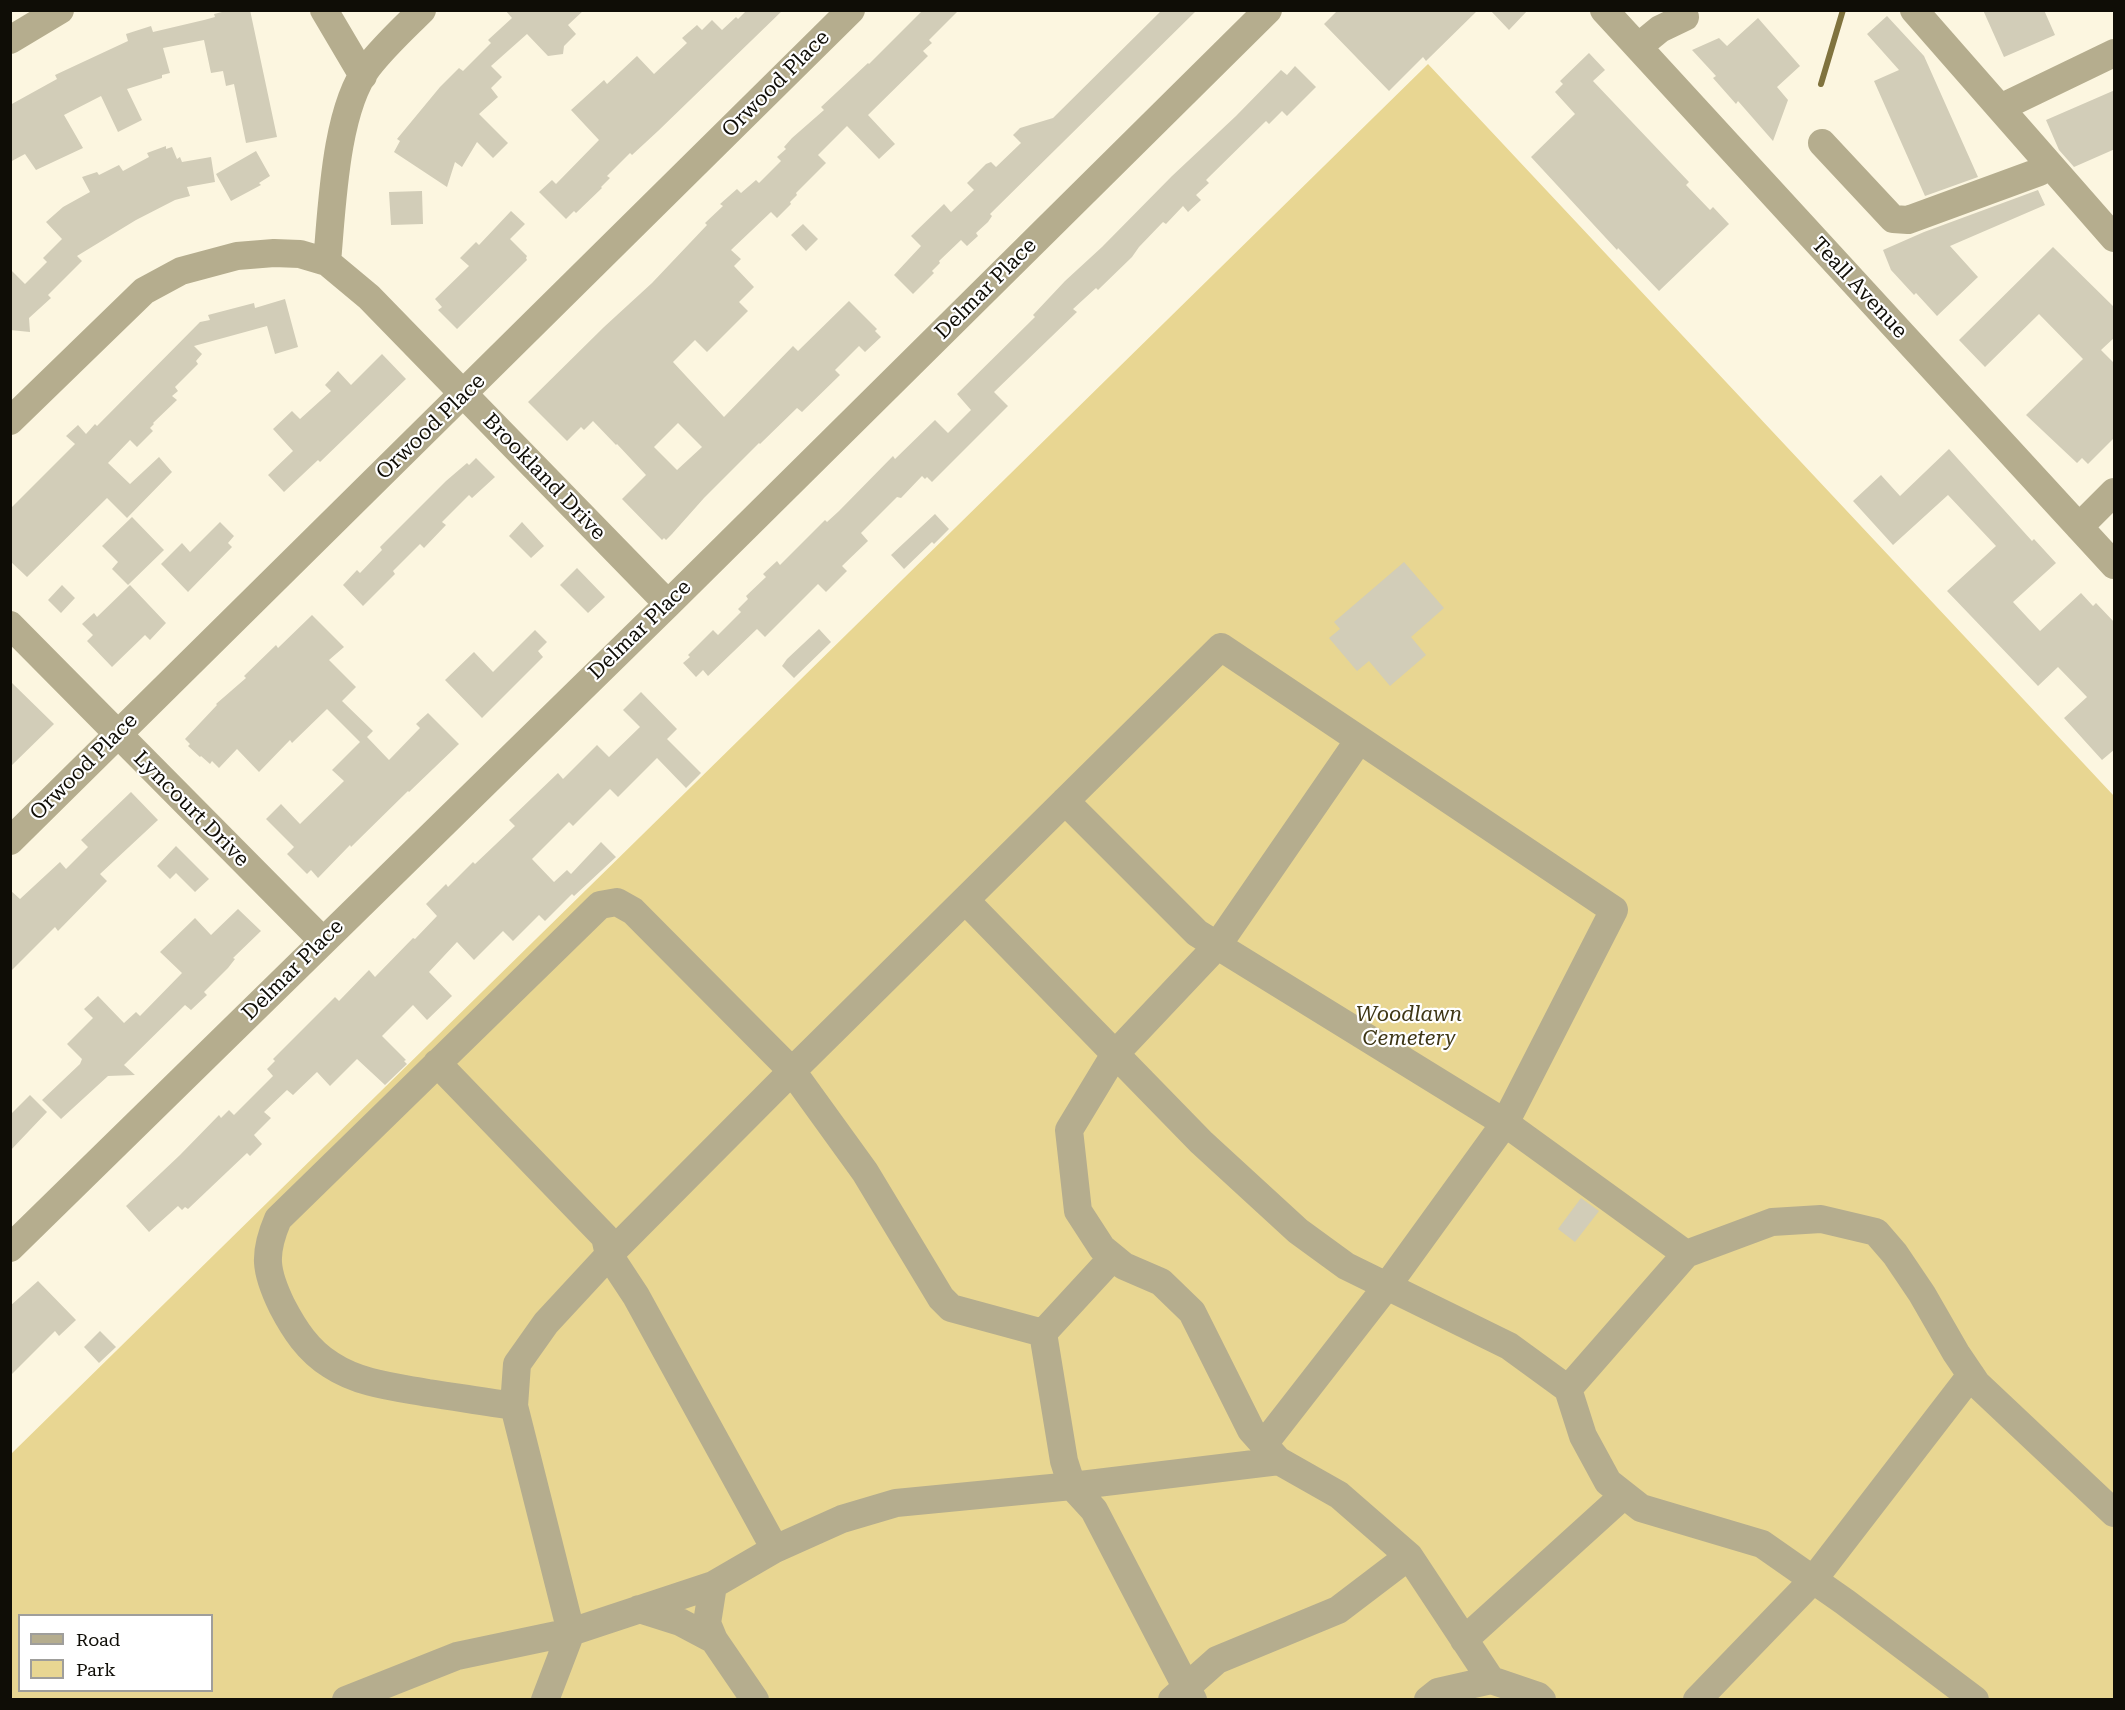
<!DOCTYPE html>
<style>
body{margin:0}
#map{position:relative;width:2125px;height:1710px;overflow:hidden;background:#fcf6e0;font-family:"Roboto Serif",serif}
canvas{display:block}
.frame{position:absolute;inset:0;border:12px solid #0f0d06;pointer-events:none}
.legend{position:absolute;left:18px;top:1614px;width:195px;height:78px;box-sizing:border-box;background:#fff;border:2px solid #9f9e9b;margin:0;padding:8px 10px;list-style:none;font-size:18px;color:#0f0d06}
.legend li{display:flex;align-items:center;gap:12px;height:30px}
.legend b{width:30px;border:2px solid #9f9e9b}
</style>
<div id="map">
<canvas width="2125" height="1710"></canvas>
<div class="frame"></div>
<ul class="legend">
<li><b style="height:8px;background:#b5ad8e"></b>Road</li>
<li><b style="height:16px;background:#e8d692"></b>Park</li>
</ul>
</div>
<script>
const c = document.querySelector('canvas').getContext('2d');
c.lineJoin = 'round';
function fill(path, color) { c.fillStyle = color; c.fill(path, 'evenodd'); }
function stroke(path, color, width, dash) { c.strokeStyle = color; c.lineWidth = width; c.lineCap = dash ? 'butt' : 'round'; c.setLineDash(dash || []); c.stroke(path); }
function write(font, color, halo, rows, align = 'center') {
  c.font = font + ' "Roboto Serif",serif'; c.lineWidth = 4.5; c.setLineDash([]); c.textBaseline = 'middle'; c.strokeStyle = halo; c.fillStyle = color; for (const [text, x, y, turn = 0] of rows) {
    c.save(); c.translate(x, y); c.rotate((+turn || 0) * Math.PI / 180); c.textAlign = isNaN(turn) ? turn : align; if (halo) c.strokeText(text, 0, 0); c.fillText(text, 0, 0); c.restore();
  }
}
fill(new Path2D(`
 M1428,64l686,732v903l-2103,1v-246zM20,1616h192v74h-192z`), '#e8d692');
stroke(new Path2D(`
 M1821,84l22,-74`), '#80733e', 6);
fill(new Path2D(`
 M230,10h20l27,127 -31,6 -12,-59 -8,2 -3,-15 -12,2 -7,-33 -41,8 7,25 -8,2v3l-35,11 15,31 -24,12 -17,-36 -37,19 19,33 -47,22 -11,-16 -15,8v-57l47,-26 -2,-4 73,-34 -2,-7 25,-8 2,6 51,-12 11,-3 -1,-3z
 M505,10h79l-16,15 8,9 -12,12 -1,8 -15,2 -21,-22 -36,32 11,11 -11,11 7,9 -19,17 29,29 -15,15 -16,-16 -15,25 -7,-5 -8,25 -53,-35 6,-11 -3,-2 43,-52 19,-19 4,3 28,-28 -3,-3 24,-22z
 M747,10h36l-125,121 -26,24 -2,-2 -23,23 3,2 -9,9 1,1 -26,25 -2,-2 -8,8 -27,-27 13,-12 4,4 43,-44 -28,-30 33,-30 3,4 30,-28 17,18 33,-31 -5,-5 15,-13 5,5 10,-10 10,10 14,-13 2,2z
 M923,10h36l-30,30 3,3 -9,8 5,5 -60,59 27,29 -16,15 -32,-33 -29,29 8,8 -30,30 1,2 -7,7 1,2 -14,14 -6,-6 -40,38 10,9 -7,7 20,21 -15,15 9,9 -41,41 -12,-12 -22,22 51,55 69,-71 5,5 51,-50 28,28 -2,2 6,6 -16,15 -6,-6 -24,24 5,5 -38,37 -5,-4 -37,36 -1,-1 -55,55 -32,36 -6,6 -2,-2 -2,2 -40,-41 24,-24 -29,-31 -1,1 -23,-24 -9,9 -3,-3 -14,14 -39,-39 76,-75 48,-44 55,-58 -2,-2 18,-17 -3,-2 17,-15 4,4 15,-13 3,3 22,-22 -4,-4 9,-8 -2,-2 8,-9 32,-28 -3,-3 47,-44 1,1zM678,423l24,24 -25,23 -23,-23z
 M1162,10h35l-207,204 2,2 -4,6 -12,11 2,3 -11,10 -6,-6 -22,21 1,2 -8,8 2,2 -21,21 -19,-19 27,-29 -10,-10 33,-32 7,8 23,-22 -7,-7 19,-19 5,-2 5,5 25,-24 -8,-8 7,-7 33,-10z
 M1338,10h140l-52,51 -3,-4 -34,34 -65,-67z
 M1490,10h38l-19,20z
 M1983,10h61l11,25 -51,22z
 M1887,16l37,40 54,121 -53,19 -51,-115 25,-11 -32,-36z
 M1758,18l42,48 -23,21 11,13 -15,41 -35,-40 -2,3 -23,-26 3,-2 -24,-26 27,-12 8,8z
 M1589,53l16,17 -12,11 96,101 -3,3 24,25 3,-3 16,17 -70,67 -41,-43 -1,2 -86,-93 44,-43 -20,-22 8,-8 -3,-3z
 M1295,66l21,21 -29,29 -5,-5 -13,13 -3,-3 -60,59 3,3 -13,12 5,5 -13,12 -5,-6 -17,18 -3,-2 -24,25 -7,10 -34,33 -2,-2 -23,21 4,3 -83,80 14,14 -76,76 -5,-5 -2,2 -3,-3 -21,22 -4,-1 -36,36 7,8 -26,25 5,5 -21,21 -8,-8 -53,53 -8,-8 -49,47 -5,-6 -7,7 -13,-14 7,-6 -2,-2 25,-25 5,5 23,-23 -3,-3 10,-10 -2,-3 20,-19 -3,-3 14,-13 3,4 45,-45 2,2 12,-11 54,-55 2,3 40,-39 13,13 23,-23 -14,-16 78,-77 -2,-2 32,-34 37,-34 70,-71 64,-60 45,-46 6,5z
 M2115,90v59l-41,18 -15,-17 -13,-30z
 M166,146v3l6,-2 5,12 3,-2 2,5 29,-5 4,25 -28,5 3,9 -15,4 -39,20 -59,36 5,5 -34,34 3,3 -22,20 1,14 -20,-2v-61l15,15 22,-22 -4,-4 19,-19 -16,-17 17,-15 27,-15 -8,-15 15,-5 2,3 20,-10 4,6 26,-14 -2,-4z
 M256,151l14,25 -11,7 2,2 -30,16 -15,-27z
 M2038,190l7,15 -95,41 28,31 -41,39 -21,-23 -2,2 -23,-25 -8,-20 41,-18z
 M422,191l1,33 -32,1 -2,-33z
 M511,211l14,13 -15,15 17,17 -1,2 1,2 -70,69 -19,-19 4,-3 -7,-8 34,-33 -9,-8 16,-16 3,3z
 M803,224l15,15 -12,12 -15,-16z
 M2053,247l62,61v29l-14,13 14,14v73l-27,27 -6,-6 -5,5 -51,-48 57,-56 -44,-45 -54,53 -26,-27z
 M285,299l13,48 -23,7 -8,-28 -73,20 8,8 -6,7 2,3 -23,23 3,4 -6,5 5,4 -24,23 1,1 -4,4 3,3 -16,16 -7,-7 -22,23 22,21 29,-27 13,15 -45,46 -20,-20 -80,79 -17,-16v-52l65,-65 -9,-8 12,-11 8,9 9,-10 2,2 103,-104 10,-2 -2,-5 46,-12 1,5z
 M382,354l24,25 -86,83 -2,-2 -34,32 -16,-17 25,-24 -20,-22 19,-18 8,8 31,-28 -6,-6 13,-14 13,14z
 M1949,449l83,92 2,-2 22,24 -43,39 27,29 41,-38 12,13 3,-3 19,20v126l-13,11 -38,-42 23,-21 -29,-30 -20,19 -91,-95 49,-45 -48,-51 -55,50 -40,-44 28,-26 19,21z
 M476,458l19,19 -23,21 -3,-3 -27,27 4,3 -22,23 -4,-4 -27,27 2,3 -32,32 -20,-21 14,-15 3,3 22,-23 -2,-3 66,-66 21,-18 2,2z
 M935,514l14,15 -15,15 -2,-2 -28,27 -13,-14z
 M132,517l32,33 -36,35 -16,-16 6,-7 -16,-16z
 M220,522l14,14 -6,7 4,4 -44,45 -27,-28 21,-21 8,9z
 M522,522l22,24 -13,12 -22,-22z
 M1404,562l40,46 -33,29 15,18 -36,31 -21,-25 -12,10 -28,-33 11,-9 -6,-7z
 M577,568l28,29 -17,16 -28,-28z
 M62,585l13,13 -14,15 -13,-13z
 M130,585l36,38 -16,17 -5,-5 -33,32 -25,-26 6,-6 -11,-11 12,-11 3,4z
 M312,615l32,32 -15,13 27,27 -14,14 31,30 -6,6 22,23 31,-32 -4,-4 12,-11 31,31 -50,48 -1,-1 -57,56 -1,-2 -32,33 -7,-8 -4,4 -20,-20 7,-7 -28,-28 15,-15 19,20 44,-43 -12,-11 28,-28 -33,-33 -35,34 -2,-3 -31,32 -22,-23 -18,19 -7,-7 -2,3 -9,-8 -1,1 -12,-11 2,-2 -5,-5 32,-34 -1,-1 30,-26 -2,-2 32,-31 2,3z
 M819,629l12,13 -37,36 -12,-12 5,-7z
 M535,630l12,12 -9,9 5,6 -61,61 -37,-38 29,-28 19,20z
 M10,681l44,43 -44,43z
 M641,692l36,37 -10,10 34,34 -15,15 -29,-30 -39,39 -8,-8 -37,37 -4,-4 -37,37 22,23 13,-12 4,4 30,-32 15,15 -42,39 -2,-2 -27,27 -6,-6 -26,26 -10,-10 -29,29 -17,-18 -28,30 23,24 -25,24 -14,-15 -31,31 24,24 -2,1 3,3 -22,21 -28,-26 -27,27 -13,-14 -24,23 -6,-5 -23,22 7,6 -17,17 8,9 -12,12 -3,-3 -59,56 -3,-2 -3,3 -4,-4 -29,26 -23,-26 54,-51 39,-40 2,3 8,-8 5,5 39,-39 -6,-7 8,-8 -2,-2 62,-62 4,4 30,-31 6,7 38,-39 2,1 22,-23 -11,-12 20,-20 2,3 25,-25 2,2 40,-38 -6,-6 49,-47 5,6 34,-34 12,12 31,-30 -17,-17z
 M131,792l27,28 -58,54 7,7 -49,50 -3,-4 -45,45v-82l10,9 40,-37 6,7 22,-22 -7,-7z
 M176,846l33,33 -14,13 -19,-19 -6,6 -13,-13z
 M238,909l23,22 -28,27 2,1 -7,9 -24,24 3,3 -16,15 -6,-5 -61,60 11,10 -27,1 -47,43 -19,-19 38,-36 2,-5 -15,-15 26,-26 -9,-9 14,-13 26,27 12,-11 4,4 42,-43 -22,-21 35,-34 16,17z
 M30,1095l17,17 -37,39v-36z
 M1581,1198l18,13 -24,31 -17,-13z
 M38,1281l38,39 -17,16 -4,-5 -45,45v-70z
 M100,1331l16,16 -17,16 -15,-16z`), '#d2cdb8');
stroke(new Path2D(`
 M324,10l39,66
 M1604,10l510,555
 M1914,10l200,228
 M10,40l50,-30
 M1638,47l22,-18 25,-12 -3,-7
 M2000,108l114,-55
 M1822,143l71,76 15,1 131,-48 9,-9
 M327,262c5,-54 8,-152 41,-195 16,-21 36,-39 54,-57
 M10,421l134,-130 37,-20 56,-15 37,-3 26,1 27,8 42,35 299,307
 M2079,527l35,-35
 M10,625l312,315
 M1065,801l132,132 308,190 -118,163 -123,158
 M10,841l841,-831
 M965,900l236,242 97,89 48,35 163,80 59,43 15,47 25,46 33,26 121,36 83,58 130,98
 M437,1063l168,174 4,18 27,41 139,253 67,-30 54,-16 176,-17 22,24 99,190
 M10,1248l658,-644 600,-594
 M1043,1333l70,-76
 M1568,1389l118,-135
 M514,1406l3,-42 29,-41 63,-68 183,-184 73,101 76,126 10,10 92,25 21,128 8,25 207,-25 60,34 70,61 82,124 47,16 4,4
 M1276,1458l-25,-28 -59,-118 -31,-30 -37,-16 -22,-18 -24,-37 -9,-81 46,-76 102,-108 142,-206
 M713,1585l-6,38 7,17 41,60
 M639,1609l41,13 34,18
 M1464,1640l160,-145
 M346,1700l111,-44 114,-24 -57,-226c-29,-4 -58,-9 -86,-13 -33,-6 -68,-9 -97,-28 -23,-14 -37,-36 -49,-59 -17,-35 -19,-52 -4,-87l322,-314 17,-3 16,9 159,160 429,-424 393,263 -109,213 181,131 86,-32 49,-3 55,13 19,22 27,40 34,59 21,31 137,129
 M545,1700l26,-68 142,-47 62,-36
 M1172,1700l45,-40 121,-50 71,-54
 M1428,1700l10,-8 53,-12
 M1697,1700l116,-120 158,-205`), '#b5ad8e', 28);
write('21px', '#0f0d06', '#fff', [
 ["Orwood Place",776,84,-45],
 ["Teall Avenue",1859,288,47],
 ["Delmar Place",986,289,-45],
 ["Orwood Place",431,427,-44],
 ["Brookland Drive",544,477,46],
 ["Delmar Place",640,630,-44],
 ["Orwood Place",84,767,-45],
 ["Lyncourt Drive",191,809,45],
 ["Delmar Place",293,970,-45]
]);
write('italic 21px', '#3e3615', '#fff', [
 ["Woodlawn",1409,1015],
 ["Cemetery",1409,1039]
]);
</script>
